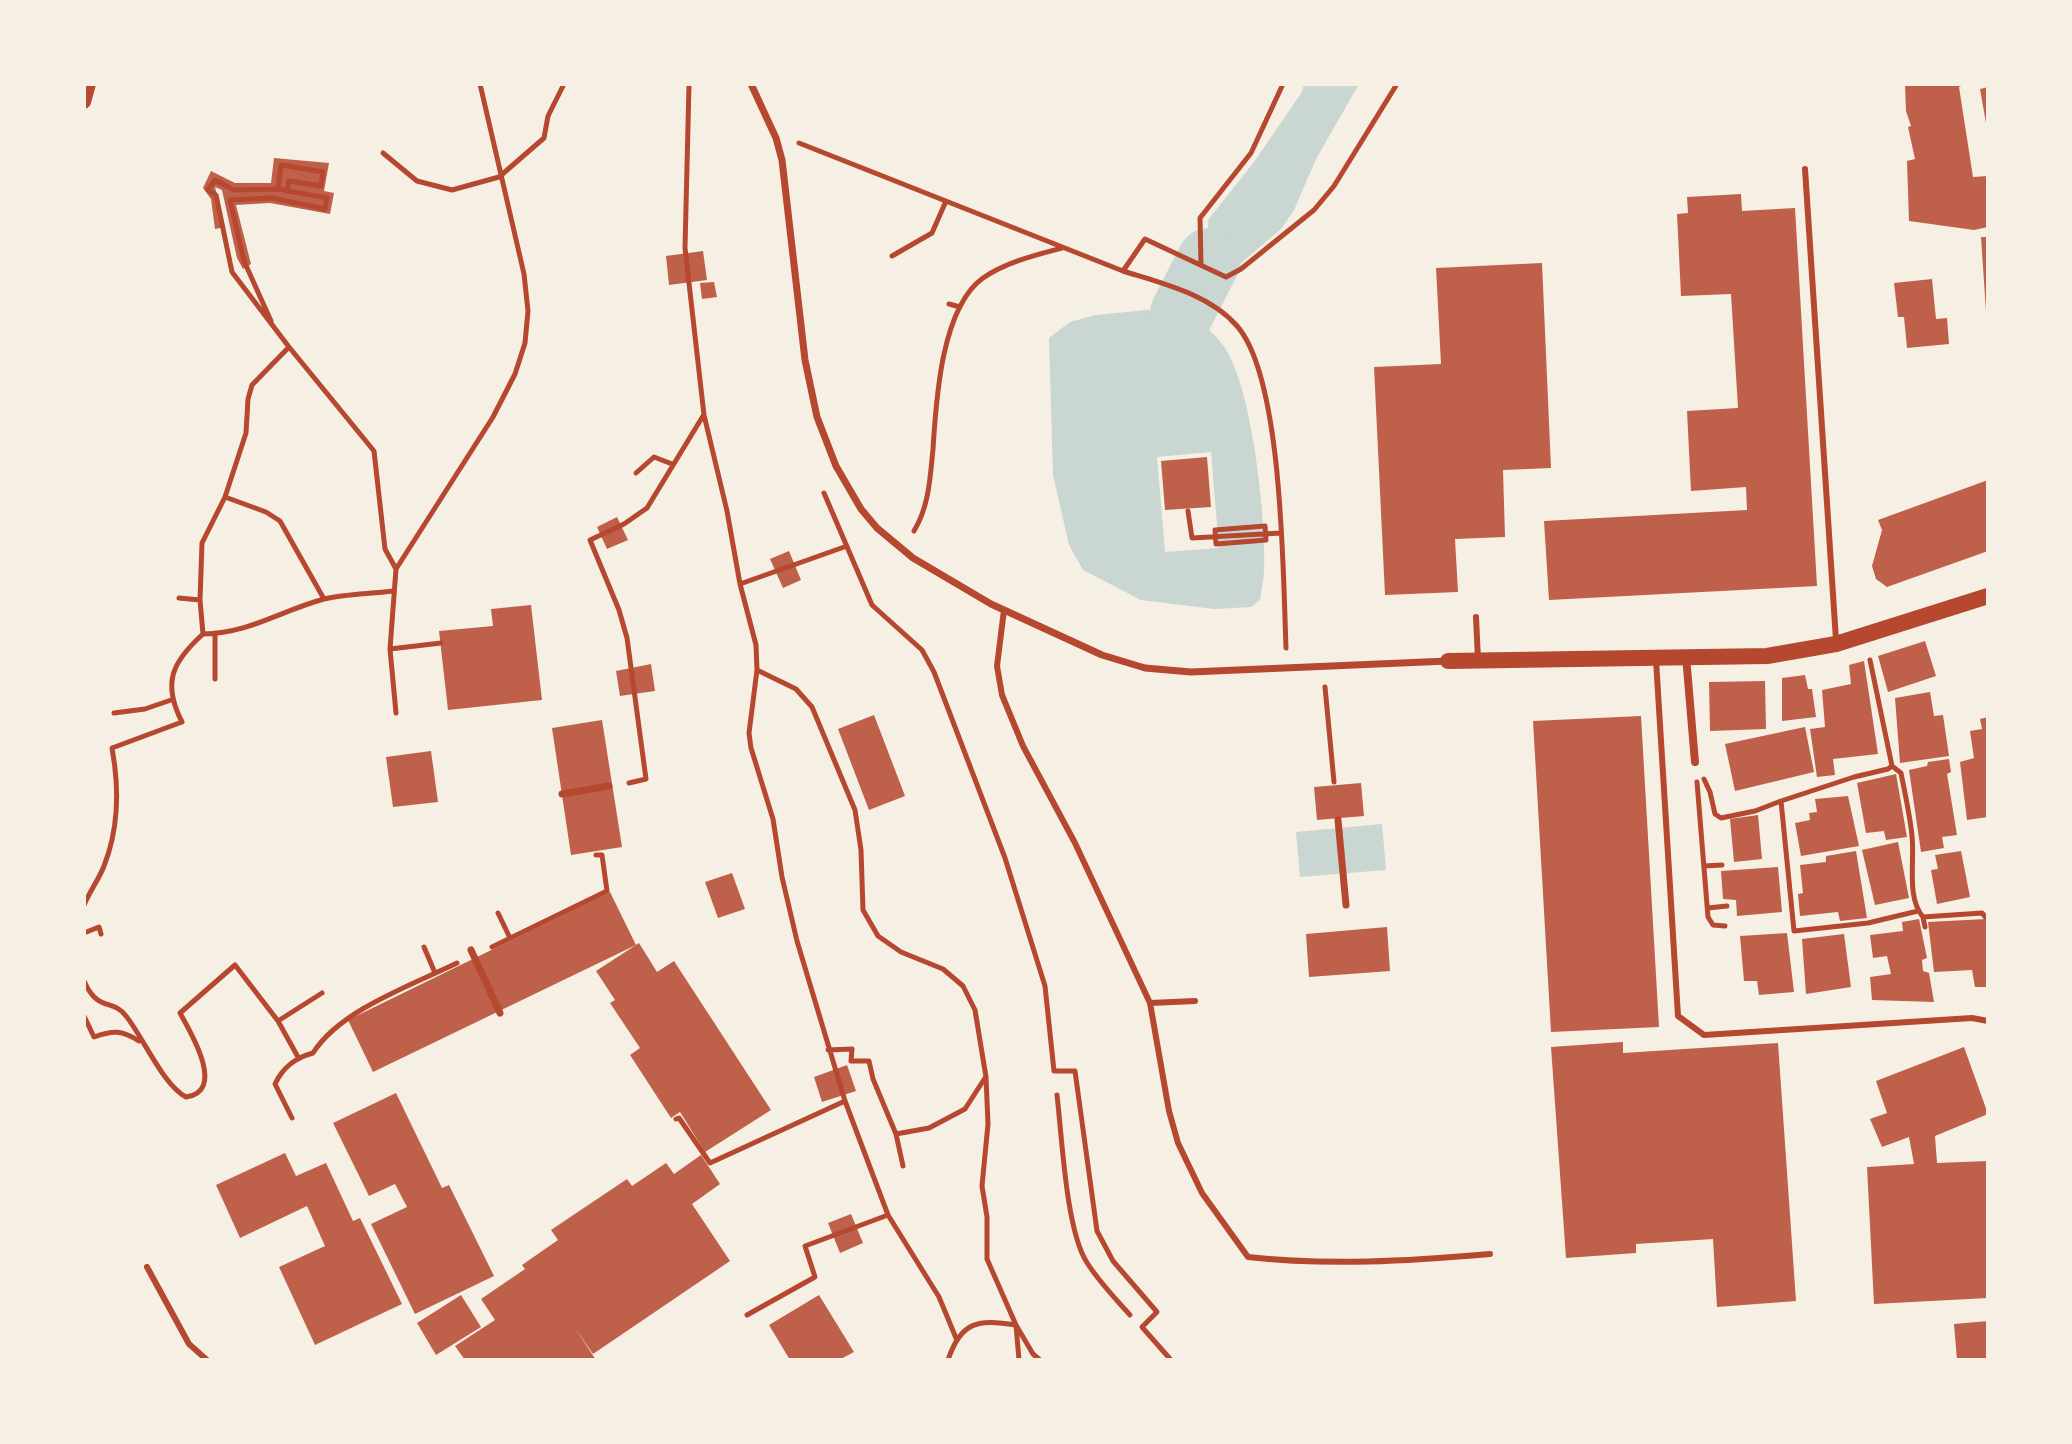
<!DOCTYPE html>
<style>
body{margin:0}
#map{position:relative;width:2072px;height:1444px;overflow:hidden;background:#f6efe4;font-family:Raleway,sans-serif}
canvas{display:block}
.frame{position:absolute;inset:0;border:86px solid #f6efe4;pointer-events:none}
</style>
<div id="map">
<canvas width="2072" height="1444"></canvas>
<div class="frame"></div>
</div>
<script>
const c = document.querySelector('canvas').getContext('2d');
c.lineJoin = 'round';
function fill(path, color) { c.fillStyle = color; c.fill(path, 'evenodd'); }
function stroke(path, color, width, dash) { c.strokeStyle = color; c.lineWidth = width; c.lineCap = dash ? 'butt' : 'round'; c.setLineDash(dash || []); c.stroke(path); }
fill(new Path2D(`
 M1304,84h55l-43,75 -22,51 -13,19 -48,41 -11,-1 -13,-9 -1,-40 46,-58 48,-70z
 M1147,310c34,3 52,5 75,34 30,37 44,176 42,226 0,10 -3,20 -4,30l-9,7 -37,2 -73,-9 -58,-30 -14,-25 -16,-70 -4,-137 21,-16 26,-7zM1211,452l8,96 -54,4 -8,-95z
 M1382,824l4,46 -86,7 -4,-45z`), '#c9d6d2');
stroke(new Path2D(`
 M1182,313l27,-53`), '#c9d6d2', 64);
fill(new Path2D(`
 M1905,84h61l-7,3 14,90 15,-1v51l-14,3 -65,-9 -2,-60 8,-2 -7,-32 3,-1 -5,-15z
 M1988,87v36h-2l-6,-34z
 M274,158l55,5 -5,28 10,2 -4,21 -60,-11 -34,2 15,59 -8,5 -6,-11 -15,-68 -7,-3 10,40 -10,2 -4,-30 -8,-11 8,-17 24,12h36z
 M1741,194l1,17 53,-3 22,378 -268,14 -5,-79 203,-11 -1,-23 -55,4 -4,-80 51,-3 -7,-114 -50,2 -4,-82 11,-1 -1,-16z
 M1981,237h7v74h-2z
 M703,251l4,29 -38,5 -3,-29z
 M1542,263l9,205 -48,2 2,67 -50,2 3,53 -73,3 -11,-228 67,-3 -5,-96z
 M1932,279l4,40 11,-1 2,26 -42,4 -3,-31h-6l-4,-34z
 M714,282l3,15 -15,2 -2,-16z
 M1207,457l4,50 -46,3 -4,-49z
 M1988,480v71l-101,36 -11,-8 -4,-13 10,-36 -4,-10z
 M617,517l11,23 -21,9 -10,-22z
 M789,551l12,29 -18,8 -13,-29z
 M531,605l11,95 -94,10 -9,-79 54,-5 -2,-17z
 M1925,641l11,35 -48,16 -10,-36z
 M1864,661l14,93 -45,5 2,16 -18,2 -7,-48 15,-2 -3,-37 29,-6 -2,-19z
 M651,664l4,27 -35,5 -4,-25z
 M1805,675l3,14h4l4,28 -34,4v-43z
 M1765,681l1,48 -56,2 -1,-49z
 M1930,692l4,24 9,-1 6,41 -49,7 -5,-65z
 M874,715l31,81 -36,14 -31,-81z
 M1641,716l18,311 -108,5 -18,-311z
 M1988,717v100l-21,3 -7,-58 14,-4 -4,-27 12,-2 -2,-10z
 M602,720l20,127 -51,8 -19,-127z
 M1805,727l9,45 -79,19 -10,-47z
 M431,751l7,51 -45,5 -7,-50z
 M1949,759l2,13 -4,2 10,61 -15,2 2,11 -23,4 -12,-82 18,-4 1,-4z
 M1896,774l11,63 -21,3 -2,-9 -18,2 -9,-50z
 M1361,783l3,33 -47,4 -3,-33z
 M1848,796l11,50 -58,10 -6,-33 15,-3 -1,-7 8,-1 -2,-13z
 M1758,815l4,44 -28,3 -4,-43z
 M1898,842l11,56 -34,7 -13,-55z
 M1856,851l11,67 -27,3 -2,-9 -38,4 -2,-22 5,-1 -3,-28 26,-3v-6z
 M1961,851l9,46 -33,7 -6,-34 7,-1 -3,-14z
 M1778,867l4,45 -45,4 -1,-16 -13,-1 -2,-28z
 M732,873l13,36 -27,9 -13,-36z
 M610,892l26,53 -263,127 -25,-52z
 M1919,919l8,39 -5,2 1,11 6,2 5,29 -62,-2 -2,-23 21,-3 -4,-18 -14,2 -3,-23 33,-4 -1,-9z
 M1986,919l2,68h-13l-3,-17 -38,2 -6,-50z
 M1387,927l3,44 -81,6 -3,-43z
 M1787,933l7,59 -35,3 -2,-14h-13l-4,-45z
 M1844,934l7,53 -45,7 -4,-55z
 M639,943l18,29 17,-11 97,149 -66,42 -25,-40 -9,6 -41,-63 10,-7 -30,-45 5,-3 -19,-29z
 M1623,1042v11l155,-10 18,258 -79,6 -4,-68 -77,5v9l-70,5 -15,-211z
 M1964,1047l24,67 -53,22 2,27 51,-2v137l-114,6 -7,-137 47,-3 -5,-27 -27,10 -12,-28 17,-6 -11,-32z
 M847,1065l9,26 -34,11 -8,-25z
 M396,1093l46,95 7,-3 45,91 -79,38 -44,-90 36,-17 -12,-23 -26,12 -36,-73z
 M285,1153l11,23 30,-13 27,58 7,-3 42,86 -87,41 -36,-78 46,-21 -18,-40 -67,32 -24,-53z
 M701,1155l19,29 -28,20 38,57 -137,93 -18,-26 21,32h-131l-10,-14 40,-26 -14,-21 44,-30 -3,-4 36,-25 -7,-10 76,-51 5,7 34,-23 8,11z
 M851,1214l12,29 -23,10 -12,-30z
 M461,1295l20,32 -45,28 -19,-32z
 M819,1295l35,57 -15,8h-49l-21,-35z
 M1988,1321v39h-31l-3,-36z`), '#bf614a');
stroke(new Path2D(`
 M799,143l324,128c38,12 86,23 114,55 46,52 46,249 49,322
 M383,153l34,28 35,9 47,-13 45,-39 4,-22 16,-32
 M287,191l2,-10 32,5 2,-14 -42,-7 -3,24 -44,1 -19,-10 -7,10 8,5 16,77 57,75
 M892,256l40,-23 14,-32
 M1201,265l-1,-47 51,-65 32,-69
 M1123,271l22,-32 81,38 15,-8 73,-59 20,-24 63,-102
 M949,304l11,3
 M271,321l-27,-60 -14,-61 42,-2 53,11 2,-11 -49,-9
 M636,473l18,-16 18,7
 M824,493l48,112 50,45 12,22 71,186 40,128 9,85h21l22,160 16,30 44,51 -15,15 29,33
 M225,497l21,-64 2,-34 4,-14 37,-38 85,104 11,98 11,20
 M1188,511l4,27 89,-5
 M1265,526l1,14 -50,4 -1,-14z
 M914,531c15,-25 16,-52 19,-82 3,-47 8,-141 50,-171 23,-16 53,-23 79,-30
 M740,584l107,-38
 M179,598l21,2
 M215,633v46
 M203,634l-3,-34 2,-57 23,-46 41,15 14,9 44,78
 M390,649l51,-6
 M1870,660l22,106 -4,3 -34,8 -73,24 13,130 74,-8 50,-12
 M757,670l39,19 16,18 43,103 6,40 2,60 15,26 23,16 42,17 20,17 12,24 11,67 2,47 -6,62 5,31v42l29,66 3,35
 M1325,687l9,95
 M114,713l31,-4 26,-9
 M396,713l-6,-64 6,-80 97,-152 22,-43 10,-31 3,-32 -4,-37 -44,-190
 M1892,766l9,7c4,21 9,42 11,63 3,25 -6,61 11,81l59,-4 6,7
 M1704,779l6,13 5,22 6,4 34,-7 26,-10
 M1697,782l11,135 5,8 12,1
 M629,783l17,-4 -19,-141 -8,-28 -29,-70 34,-16 23,-16 56,-92
 M1704,866l18,-1
 M84,905c6,-14 15,-26 20,-39 15,-38 15,-80 8,-118l70,-26c-20,-39 -10,-60 21,-88 47,-1 77,-23 121,-35 21,-5 46,-5 69,-8
 M1708,908l19,-2
 M498,913l12,25
 M1923,917l2,10
 M84,933l15,-6 2,7
 M424,947l11,26
 M492,947l115,-56 -5,-36h-6
 M84,981c14,32 29,17 42,35 17,21 37,69 60,81 41,-5 4,-66 -6,-84l55,-48 43,56 20,36
 M84,1016l10,21c19,-7 28,-7 45,4
 M278,1021l44,-28
 M828,1050l24,-1 -1,12h18l4,18 23,55
 M1057,1095c5,42 9,133 29,166 12,20 29,37 44,54
 M845,1101l43,114 51,82 17,41
 M292,1118l-17,-34c8,-17 20,-26 38,-31 27,-43 99,-68 144,-90
 M676,1119l3,-1 31,45 135,-62 -48,-160 -15,-64 -9,-58 -22,-71 -2,-15 8,-63 -1,-25 -16,-61 -13,-73 -23,-96 -19,-167 4,-164
 M903,1166l-7,-32 33,-6 36,-19 20,-31
 M747,1315l68,-38 -10,-31 83,-31
 M948,1360c13,-39 30,-41 68,-35l17,29 7,6`), '#b5482f', 5);
stroke(new Path2D(`
 M1805,169l31,471
 M1004,610l-7,56 5,29 21,51 52,97 75,160 19,108 9,32 24,50 46,64c80,9 161,4 242,-3
 M1476,617l2,43
 M1656,660l22,356 26,19 268,-17 16,3
 M1150,1003l45,-2
 M147,1267l42,77 18,16`), '#b5482f', 6);
stroke(new Path2D(`
 M751,84l25,54 6,22 23,200 12,57 19,49 25,43 16,19 36,30 78,46 111,51 43,13 46,4 257,-11
 M562,794l47,-8
 M1338,820l8,85
 M471,950l29,63`), '#b5482f', 7);
stroke(new Path2D(`
 M1686,656l9,106`), '#b5482f', 8);
stroke(new Path2D(`
 M84,102l5,-18`), '#b5482f', 14);
stroke(new Path2D(`
 M1448,661l319,-5 69,-12 152,-48`), '#b5482f', 16);
</script>
